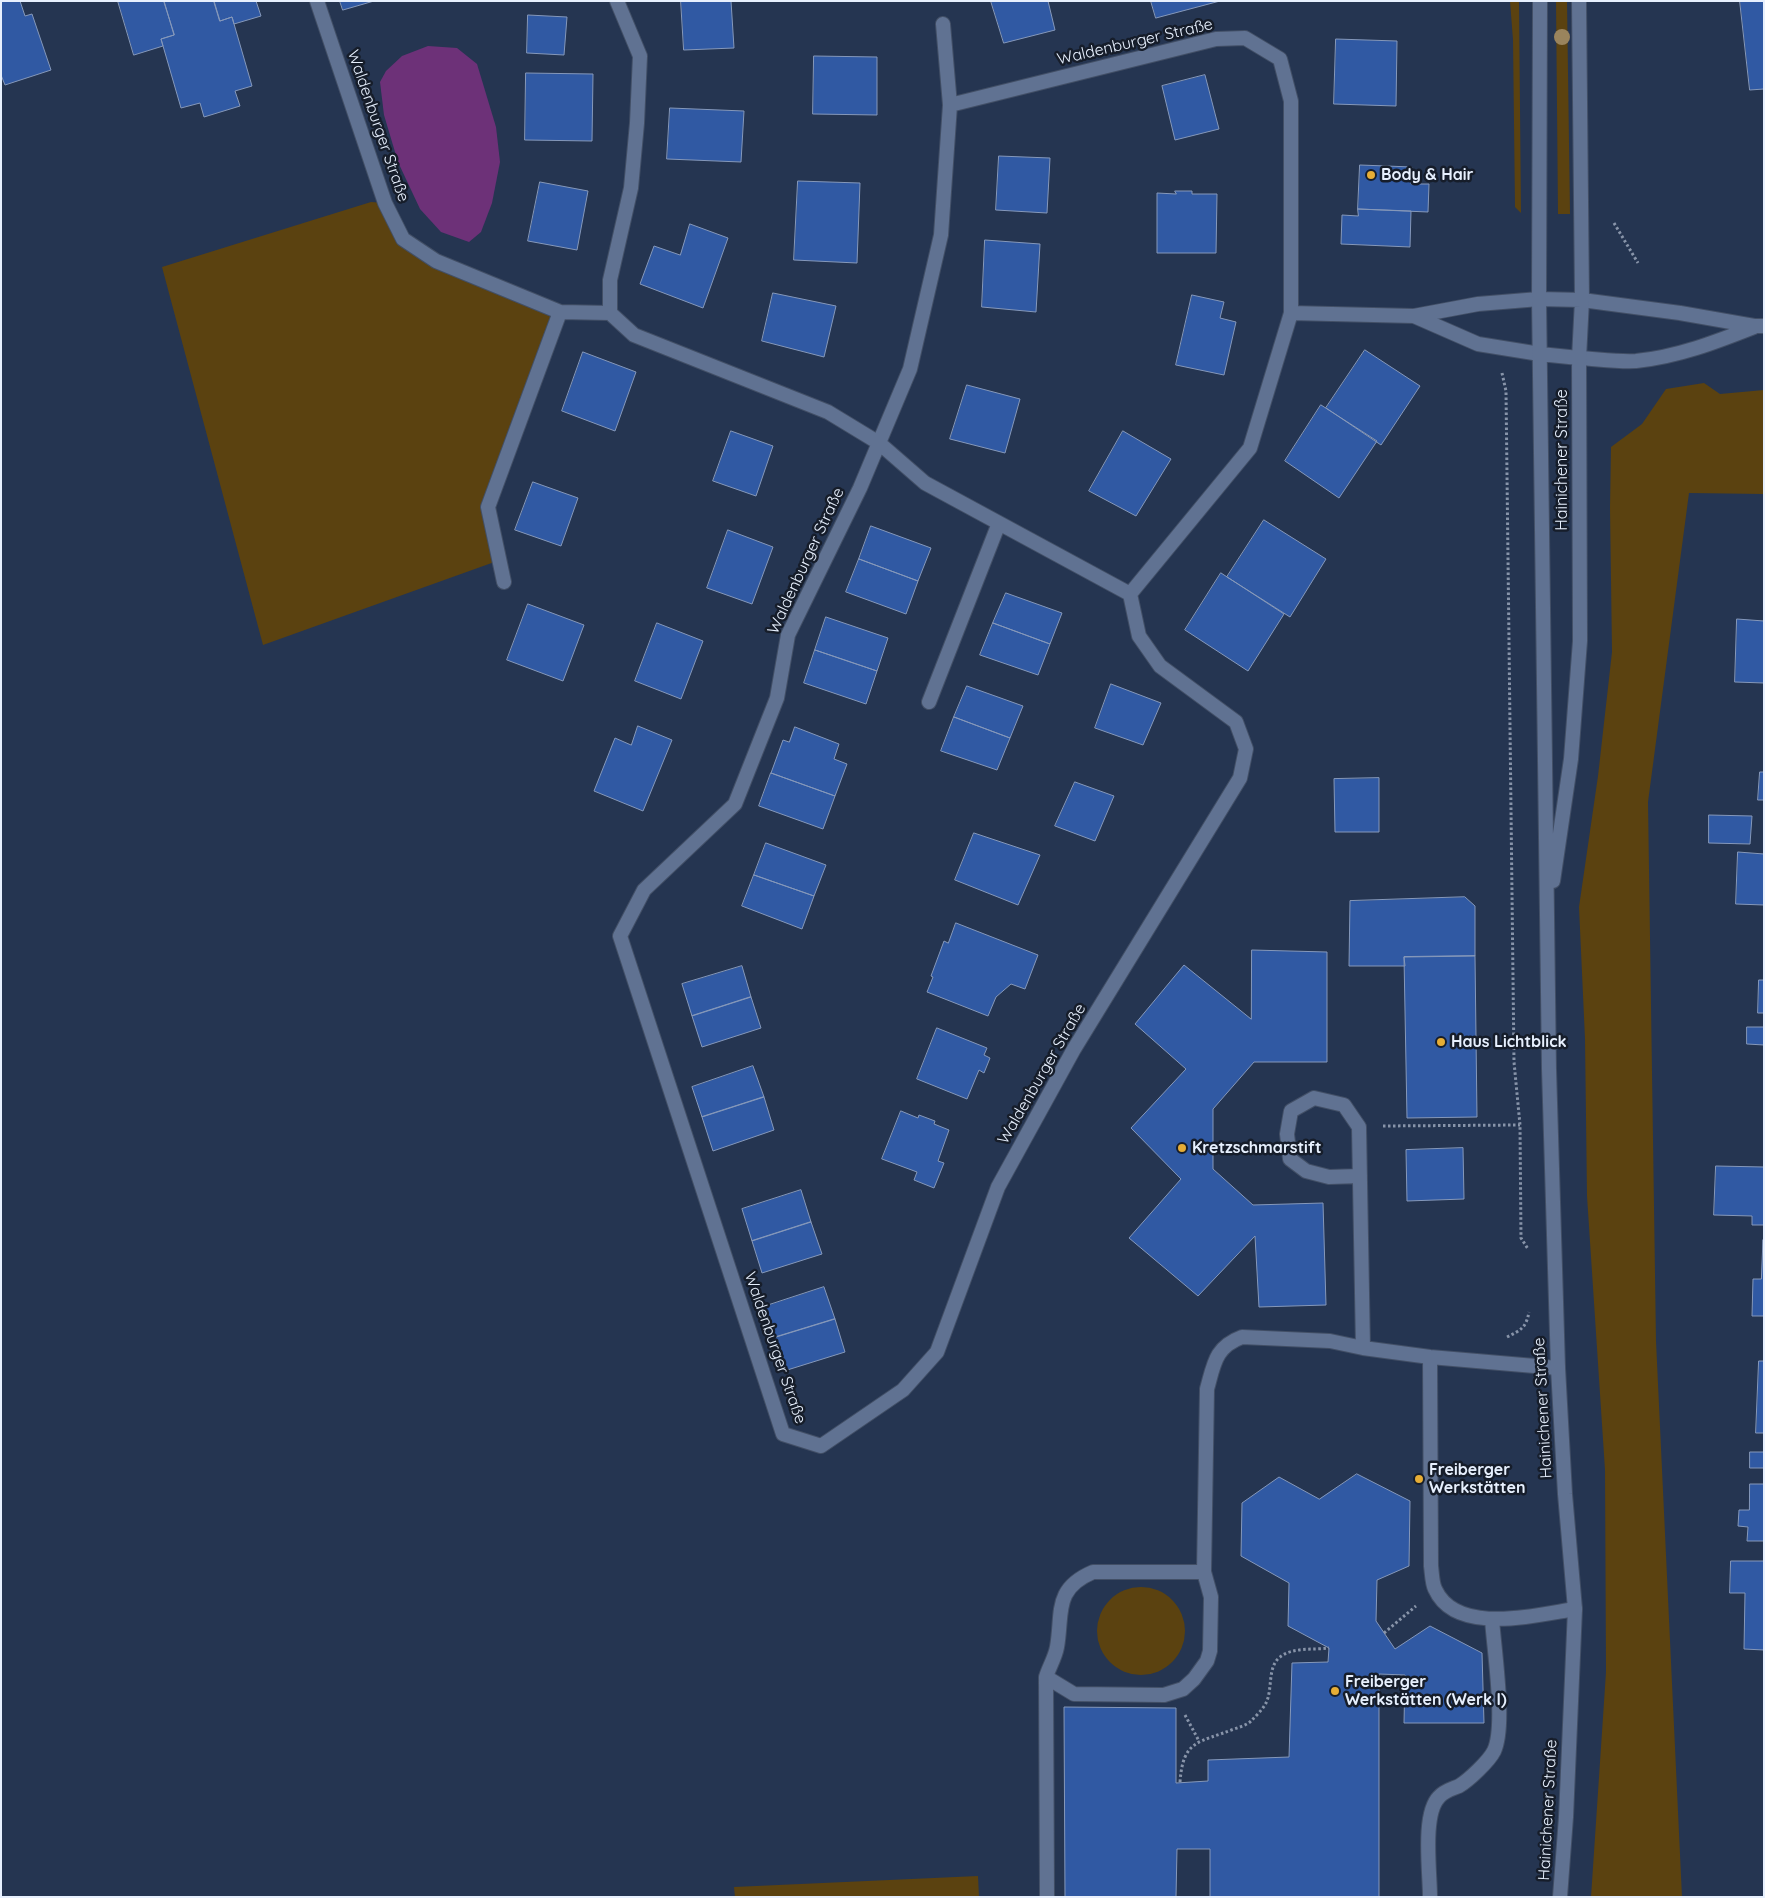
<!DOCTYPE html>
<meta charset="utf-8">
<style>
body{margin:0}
#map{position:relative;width:1765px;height:1898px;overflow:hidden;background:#253551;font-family:Quicksand,sans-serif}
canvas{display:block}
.frame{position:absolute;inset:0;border:2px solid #e7f0fe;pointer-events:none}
</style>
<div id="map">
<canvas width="1765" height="1898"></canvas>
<div class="frame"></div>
</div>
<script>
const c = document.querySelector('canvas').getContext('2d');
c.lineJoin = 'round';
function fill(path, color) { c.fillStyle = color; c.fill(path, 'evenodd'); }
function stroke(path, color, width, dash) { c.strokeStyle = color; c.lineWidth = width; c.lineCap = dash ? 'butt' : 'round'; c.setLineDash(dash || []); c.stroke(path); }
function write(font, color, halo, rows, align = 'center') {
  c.font = font + ' Quicksand,sans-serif'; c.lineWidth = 5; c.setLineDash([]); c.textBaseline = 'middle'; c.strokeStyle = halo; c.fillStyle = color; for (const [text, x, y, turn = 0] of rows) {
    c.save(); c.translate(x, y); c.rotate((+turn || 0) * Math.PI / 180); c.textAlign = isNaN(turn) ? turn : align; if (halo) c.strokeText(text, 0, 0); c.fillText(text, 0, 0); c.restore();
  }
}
fill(new Path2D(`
 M1510,1h9l2,212 -6,-6 -2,-167z
 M1556,1h11l3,213h-12z
 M371,202l14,1 18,36 157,73 -72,195 12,53 -237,85 -101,-378z
 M1704,383l16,11 44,-4v104l-75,-1 -41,309 8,539 26,556h-91l15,-225 -1,-202 -18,-274 -2,-157 -6,-132 19,-131 14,-124 -2,-144 1,-61 31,-23 24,-35z
 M1097 1631a44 44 0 1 1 88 0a44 44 0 1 1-88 0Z
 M978,1876l1,21h-244l-1,-10z`), '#5b4210');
fill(new Path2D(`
 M428,46l29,2 20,16 19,63 4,35 -8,41 -11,29 -12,10 -28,-10 -21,-23 -22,-47 -14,-47 -4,-33 6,-11 16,-15z`), '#6d3178');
const building = new Path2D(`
 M1,1h19l5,15 7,-2 19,56 -46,15 -4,-10z
 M118,1h46l10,34 -13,4 2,7 -29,9z
 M164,1h50l6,20 12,-4 20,69 -17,5 5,15 -36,11 -4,-14 -19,5 -20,-69 13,-4z
 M214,1h42l5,15 -27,8 -2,-7 -12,4z
 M340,1h34l-31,9z
 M681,1h50l3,47 -50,2z
 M991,1h57l7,29 -51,13z
 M1151,1h69l-64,17z
 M1740,1h24v88l-14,1z
 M528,15l39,2 -3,38 -37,-2z
 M1336,39l61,2 -1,65 -62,-2z
 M814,56l63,1v58l-64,-1z
 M526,73l67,1 -1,67 -67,-1z
 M1205,75l14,54 -44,11 -13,-54z
 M670,108l74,3 -3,51 -74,-3z
 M999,156l51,2 -3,55 -51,-3z
 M1360,165l52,2 -1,17h18l-1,28 -70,-3z
 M798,181l62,2 -3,80 -63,-3z
 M540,182l48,9 -11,59 -49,-9z
 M1175,191h17v3h25l-1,59h-59v-60l19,1z
 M1358,209l53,2 -1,36 -69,-3 1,-29 16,1z
 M690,224l38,14 -25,70 -63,-24 14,-38 26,9z
 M985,240l55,4 -4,68 -54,-5z
 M773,293l63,13 -12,51 -62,-16z
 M1192,295l32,7 -4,16 16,4 -12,53 -48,-10z
 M1365,350l55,36 -39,59 -55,-37z
 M583,352l53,20 -21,59 -53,-20z
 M967,385l53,14 -15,54 -55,-14z
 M1321,405l56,36 -38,57 -54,-37z
 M731,431l42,15 -17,50 -43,-15z
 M1123,431l48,28 -35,57 -47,-25z
 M533,482l45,16 -17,48 -46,-16z
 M1264,520l62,39 -36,58 -63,-40z
 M871,526l60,22 -13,33 -59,-22z
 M728,530l45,17 -21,57 -45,-16z
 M859,559l59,22 -12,33 -60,-22z
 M1221,573l63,41 -36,57 -63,-41z
 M1006,593l56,20 -12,31 -57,-21z
 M528,604l56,21 -21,56 -56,-21z
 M826,617l62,21 -11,33 -62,-21z
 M1737,619l27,2v62l-29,-1z
 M657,623l46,18 -22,58 -46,-18z
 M993,623l57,21 -12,31 -58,-20z
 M815,650l62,21 -11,33 -62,-21z
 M1111,684l50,19 -18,42 -48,-17z
 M967,686l56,20 -13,32 -56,-21z
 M954,717l56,21 -13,32 -56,-19z
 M638,726l34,14 -29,71 -49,-20 21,-53 16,7z
 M795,727l44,17 -5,15 13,5 -12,32 -64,-23 12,-33 6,2z
 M1760,772h4v28h-6z
 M771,773l64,23 -12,33 -64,-23z
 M1379,778v54h-44l-1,-53z
 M1075,782l39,14 -19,45 -40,-15z
 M1709,815l43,1 -2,28 -41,-1z
 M974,833l66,22 -22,50 -63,-25z
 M766,843l60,22 -12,31 -60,-21z
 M1738,852l26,2v51l-28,-1z
 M754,875l60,21 -12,33 -60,-23z
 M1465,897l10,9v50l-71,1 1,9h-56l1,-65z
 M956,923l82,32 -13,34 -14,-5 -15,13 -8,19 -61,-24 6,-15 -2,-1 13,-35 4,2z
 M1252,950l75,2v110h-73l-41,47v60l40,36 70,-2 3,102 -67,2 -4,-71 -57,60 -69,-58 52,-59 -50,-51 55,-59 -51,-45 49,-59 67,54z
 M1475,956l2,161 -70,1 -3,-161z
 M742,966l9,31 -59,19 -10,-32z
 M1759,980h5v33h-6z
 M751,997l10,31 -59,19 -10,-31z
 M1747,1027h17v18l-17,-1z
 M937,1028l50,20 -3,7 6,3 -6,15 -5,-3 -12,29 -50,-20z
 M753,1066l11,31 -62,20 -10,-30z
 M764,1097l10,33 -61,21 -11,-34z
 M901,1111l17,7 1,-3 16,6 -1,3 15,6 -11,31 6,2 -10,25 -20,-8 3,-8 -35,-13z
 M1463,1148l1,51 -57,2 -1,-51z
 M1716,1166l48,1v58h-12v-9l-38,-1z
 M801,1190l10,32 -59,19 -10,-32z
 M811,1222l11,32 -60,19 -10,-32z
 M1763,1240l1,76h-12l1,-37h8z
 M824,1287l11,32 -62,19 -10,-31z
 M835,1319l10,33 -61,19 -11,-33z
 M1759,1361h5v72h-8z
 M1750,1452h14v16h-14z
 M1357,1474l53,27 -1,65 -32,14 -1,41 19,28 35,-23 52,27 2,70h-80l1,-48 -26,-1v223h-169v-48h-33l-1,48h-111l-1,-190 112,1v75l32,-2v-21l81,-3 3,-94 36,-1 1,-14 -41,-22 1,-43 -48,-27 1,-53 37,-26 40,22z
 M1750,1484h14v57h-17l1,-14 -10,-1 1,-16h10z
 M1731,1561h33v89l-20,-1 1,-56h-15z`);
fill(building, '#3059a3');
stroke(building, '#8598ba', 1);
const service = new Path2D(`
 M1360,1176l-31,1 -23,-6 -16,-12 -3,-25 4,-23 23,-13 30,7 15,22 4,221
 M1430,1357l1,209c1,7 1,17 4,23 21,47 101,26 140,20
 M1046,1677l28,17 90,1 19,-6 11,-10 13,-18 3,-10 1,-54 -7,-25
 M1047,1897l-1,-220c3,-10 9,-19 11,-30 6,-34 -4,-58 36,-75h111l3,-183c7,-25 8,-42 35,-52l88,4 33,7 67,9 128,11
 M1430,1897c0,-25 -8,-83 9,-100 5,-6 13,-8 20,-11 10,-6 30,-25 35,-35 12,-25 0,-101 -2,-132`);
const minor = new Path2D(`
 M317,1l68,202 18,36 33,22 124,51 50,1 24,22 194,77 51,31 46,40 205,111 9,42 21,30 76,56 10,27 -6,29 -166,271 -76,138 -61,165 -34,38 -82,56 -38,-12 -163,-498 24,-46 91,-86 42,-106 11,-63 72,-147 50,-119 31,-134 9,-130 266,-66 29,-1 35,21 11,42v212l123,3 64,-12 61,-5
 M943,24l7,81
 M1582,300l98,13 74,13h10
 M610,313v-33l21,-92 6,-65 3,-67 -23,-55
 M1414,316l64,28 62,10
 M1579,358c19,1 38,4 57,3 41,-4 80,-19 118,-34
 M504,582l-16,-75 72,-195
 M1130,594l120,-146 41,-135
 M929,702l70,-179`);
const secondary = new Path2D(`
 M1540,1l-1,298 10,770 9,299 7,126 10,115 -9,208 -6,80
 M1539,299l43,1
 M1540,354l39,4
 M1553,881l18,-122 9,-118 -1,-283 3,-58 -3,-299`);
stroke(service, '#424f66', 16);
stroke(minor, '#424f66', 16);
stroke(secondary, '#424f66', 16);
stroke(new Path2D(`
 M1614,223l24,40
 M1502,373l4,18 8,671 6,63 1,113 7,11
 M1383,1126l137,-1
 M1507,1337c14,-7 19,-9 22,-25
 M1384,1633l32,-27
 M1185,1715l14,26
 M1180,1782c3,-43 19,-39 54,-53 6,-2 13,-4 17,-8 5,-5 12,-12 15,-18 7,-14 1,-36 14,-46 12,-10 35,-7 49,-9`), '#8894a9', 3, [2.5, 2.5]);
stroke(service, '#607292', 14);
stroke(minor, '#607292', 14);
stroke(secondary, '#607292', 14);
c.fillStyle = '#9a845d';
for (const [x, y] of [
 [1562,37]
]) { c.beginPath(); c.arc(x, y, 8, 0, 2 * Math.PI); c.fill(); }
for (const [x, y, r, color] of [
 [1371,175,5,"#e6ad36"],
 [1441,1042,5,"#e6ad36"],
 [1182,1148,5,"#e6ad36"],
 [1419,1479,5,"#e6ad36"],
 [1335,1691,5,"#e6ad36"]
]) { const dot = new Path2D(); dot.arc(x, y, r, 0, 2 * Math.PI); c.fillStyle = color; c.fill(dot); stroke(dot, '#161d2a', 2); }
write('16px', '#e7f0fe', '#161d2a', [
 ["Waldenburger Straße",1135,42,-13],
 ["Waldenburger Straße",378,126,71],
 ["Hainichener Straße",1562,460,-90],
 ["Waldenburger Straße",806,561,-65],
 ["Waldenburger Straße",1042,1074,-60],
 ["Waldenburger Straße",775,1348,71],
 ["Hainichener Straße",1543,1408,-93],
 ["Hainichener Straße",1548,1810,-87]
]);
write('bold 16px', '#e7f0fe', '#161d2a', [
 ["Body & Hair",1381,175],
 ["Haus Lichtblick",1451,1042],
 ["Kretzschmarstift",1192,1148],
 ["Freiberger",1429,1470],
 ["Werkstätten",1429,1488],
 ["Freiberger",1345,1682],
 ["Werkstätten (Werk I)",1345,1700]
], 'left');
</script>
